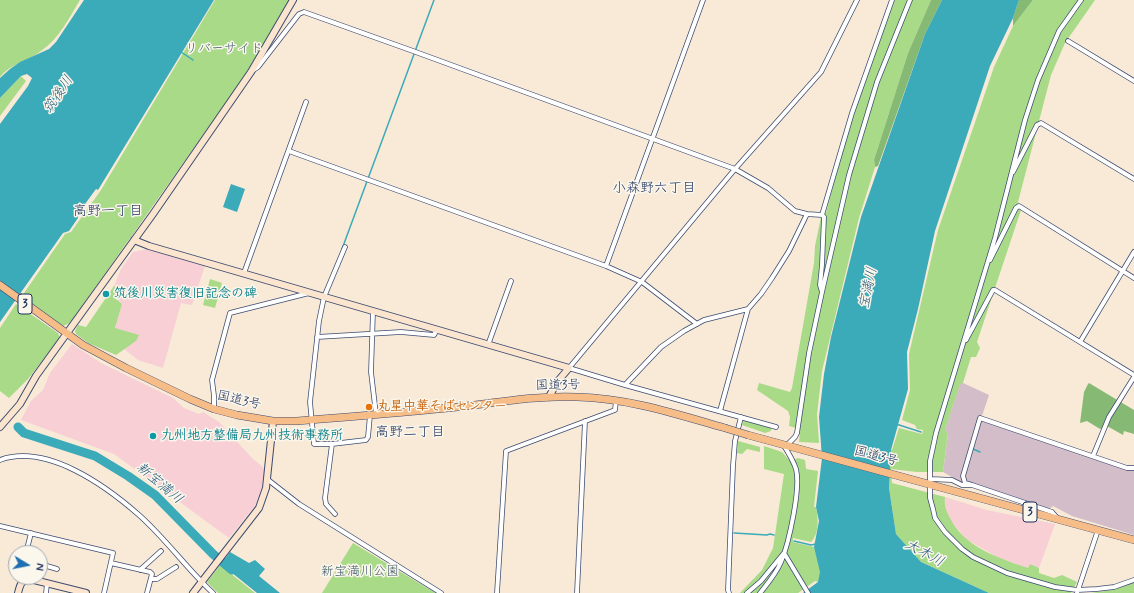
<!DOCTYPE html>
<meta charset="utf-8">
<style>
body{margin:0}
#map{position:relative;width:1134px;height:593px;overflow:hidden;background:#f8ead7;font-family:Mynerve,sans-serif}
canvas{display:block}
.north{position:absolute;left:8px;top:545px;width:40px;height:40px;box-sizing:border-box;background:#fbf7ec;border:1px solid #a1a7b3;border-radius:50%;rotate:100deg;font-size:11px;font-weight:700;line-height:16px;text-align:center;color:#1b2f5e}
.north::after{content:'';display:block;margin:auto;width:14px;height:18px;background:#1f6fb2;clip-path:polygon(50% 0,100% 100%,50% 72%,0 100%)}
</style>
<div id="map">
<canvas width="1134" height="593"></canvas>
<div class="north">N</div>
</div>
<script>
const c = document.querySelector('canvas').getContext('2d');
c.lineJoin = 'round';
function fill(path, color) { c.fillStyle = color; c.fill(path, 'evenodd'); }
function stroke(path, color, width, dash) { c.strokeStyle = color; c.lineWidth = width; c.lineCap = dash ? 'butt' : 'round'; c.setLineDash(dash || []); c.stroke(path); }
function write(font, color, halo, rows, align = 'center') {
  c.font = font + ' Mynerve,"Klee One",sans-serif'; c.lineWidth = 3; c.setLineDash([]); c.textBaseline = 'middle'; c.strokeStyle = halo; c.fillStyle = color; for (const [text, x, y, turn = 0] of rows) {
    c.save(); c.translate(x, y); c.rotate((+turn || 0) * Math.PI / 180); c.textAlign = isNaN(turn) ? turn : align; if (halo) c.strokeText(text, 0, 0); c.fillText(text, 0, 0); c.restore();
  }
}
fill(new Path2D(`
 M147,249l31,8 27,9 -13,39 -11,-2 -18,65 -25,-8 -14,-11 12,-8 -21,-13 7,-24 -6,-5 1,-10 -3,-3 7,-17 12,-17z
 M72,344l29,19 72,35 11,10 15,6 4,-2 16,10 33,36 13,11 -4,24 -6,13 -26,32 -115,-84 -93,-34 10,-19 12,-11 7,-17z
 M945,497l42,13 68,14 -16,44 -9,-4 -2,4 -31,-11 -31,-18 -15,-18 -7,-16z`), '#f7cfd4');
fill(new Path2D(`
 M960,383h3l26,12 -8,24 153,50v66l-62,-19 -19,-10 -4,3 -76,-25 -11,-1 -19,-11 5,-38 -3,-4z`), '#d2bdc8');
fill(new Path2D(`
 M0,0h80c-11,18 -21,39 -39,51 -13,10 -31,13 -41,26z
 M215,0h75l-41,70 -179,253 -7,3 -41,-30 43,-62 6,-2 30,-42z
 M895,0h36l-23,53 -34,107 1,7 -16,51 -37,153 -5,43 2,29 -20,-1 1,-13 -11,-3 1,-9 -2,-6 -31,-21 2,-7 31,9 2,-4 22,-125 1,-17 6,-29 5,-4 20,-75 31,-92z
 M1033,0h62l-30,43 -14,32 -33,127 3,8 -44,132 3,6 -4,9h-5l-8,26 -3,1 -15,46 3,3 -5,39h-26l-26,-3 1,14 53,14c-1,9 1,13 5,21 14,29 49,40 78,50l2,-4 9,4v5l15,5 8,-3 15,7 -6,11h-82l-68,-31 -25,-28 -7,-46 2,-38h1l7,-22 23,6 1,-4 -6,-1 -2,-4 -13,-5 8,-30 -1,-36 29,-124 56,-163 19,-41z
 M21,76l5,5 -26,35v-18z
 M210,279l12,4 -7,25 -12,-3z
 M114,286l3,3 -1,10 6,5 -7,24 24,7 -3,6 -20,14 -28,-12 -12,-9 -1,-3 3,-6 8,2z
 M16,304l42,29 2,5 -32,41 -19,19 -9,-7v-63z
 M744,420l27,8v3l-6,2 -23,-8z
 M738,441l22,6v5l-13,-3 -5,5 -5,-1z
 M764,446l18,6 8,9 8,-3 7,2 1,9 12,2 -4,36h2c2,11 4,26 -5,35l-18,-4v4l21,5 7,25 -3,10 -3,-1 -17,12h-66h8l22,-23 11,-22 11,-74 -20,-5z
 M353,543l74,45 9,5h-114z
 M220,565l35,28h-37l-11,-11z
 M1134,583v10h-44l22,-3z`), '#a8da88');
fill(new Path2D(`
 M931,0h11l-17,34 -47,132 -3,1 -1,-7 34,-107z
 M1019,0h14l-20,26v-8z
 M1089,383l45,27v24l-10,-3 -1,4 -16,-9 -7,3 -13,-8 -7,2 4,-31 4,-8z`), '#86ba74');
fill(new Path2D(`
 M84,0h130l-116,190 -2,-1 -19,26 1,3 -9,13 -6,2 -63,89v-198l28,-38 4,-8 -5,-4 -6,2 -21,22v-20l10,-9 10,-7 29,-13 7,-7z
 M942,0h77l-6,18 -23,48 -55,165 -17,78 -11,43 1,37 -17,61 -2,38 7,46 25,28 68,31h-186l15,-11 2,-10 -6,-25 5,-26 -3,-14 6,-49 -3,-41 5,-43 7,-37 30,-120 64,-183z
 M231,184l14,5 -8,23 -14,-5z
 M230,552l19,11 6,-3 10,9 -6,7 21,17h-23l-36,-29z`), '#3baab9');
stroke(new Path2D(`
 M181,52l12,8
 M342,249l92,-249
 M896,424l25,8
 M973,449l7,3
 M734,533l33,2 3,-1 4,1
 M794,541l17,4 5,-1`), '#3baab9', 1.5);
stroke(new Path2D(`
 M18,427l6,6 71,23 33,20 27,19 58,59 19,16`), '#3baab9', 9);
const street = new Path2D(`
 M1081,0l-22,31 -21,49 -13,40 -30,118 -59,195 -6,28v37l3,11 2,9 10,14 17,17 11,8 34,16 48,14 22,3 20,-1 17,-2 20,-7
 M1068,41l66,40
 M252,71l6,-4 41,-53 5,-2 109,39 322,118 33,19 27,23 12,3 15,1 2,2 -2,48 -2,20 2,7
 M289,151l317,115 36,16 55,42
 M1013,172l24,-47 4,-2 93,56
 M822,215l30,-102 40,-113
 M990,260l26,-52 3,-2 115,72
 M606,266l97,-266
 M244,273l62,-171
 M373,311l-2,61 5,42
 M317,337l84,-5 33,3 3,-5
 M966,340l27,-50h2l139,85
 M1080,342l54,-90
 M488,345l23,-64
 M625,385l36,-38 23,-16 20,-11 44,-11
 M214,409v-13l-2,-16 18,-67 79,-20
 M720,411l28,-102 13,-15 11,-16 17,-27 18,-37
 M776,427l-151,-42 -56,-17 166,-199 86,-97 36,-72
 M332,444l34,-4 2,-3 2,-22
 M787,445l8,-8 2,-4 12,-80 13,-61 27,-117 28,-93 33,-82
 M1093,456l16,-39 25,-40
 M0,460c47,-17 106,26 139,55 27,24 48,54 74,78
 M267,479l32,25 142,89
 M931,479l21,1 10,5h10l80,27 6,7
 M972,485l-7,-2 -2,-7 17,-58 147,50h7
 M335,514l-9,-10 -1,-6 7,-54h-18l-4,-42 9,-81 5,-24 21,-50
 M0,526l113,27 -9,40
 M26,553l5,-20
 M111,563l39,9 2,2 -5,19
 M40,564l17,5
 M140,570l21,-19
 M151,579h6l19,-12
 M46,593l1,-9
 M497,593l9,-142 109,-41 1,-10
 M577,593l8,-172
 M729,593l-1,-3 5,-124 2,-25 6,-24
 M747,593l14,-12 23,-28 24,40
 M760,593c8,-10 16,-19 21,-31 8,-19 20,-74 15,-93 -3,-9 -8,-17 -13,-25
 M1077,593l21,-63`);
const secondary = new Path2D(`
 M134,240l15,6 420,122 -12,14 -8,15
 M0,427l20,-23 16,-28 117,-162 98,-142 42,-72
 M18,593c2,-8 3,-13 12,-14l56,14
 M193,593l66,-85 7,-20 7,-67`);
const highway = new Path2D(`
 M0,285l83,60 43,23 64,31 24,10 23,6 36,6h24c50,-4 100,-8 151,-13 42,-4 86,-13 129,-11 51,1 99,17 148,31
 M748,435l386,105`);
stroke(street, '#3c4b70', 5.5);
stroke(secondary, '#3c4b70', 8);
stroke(highway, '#3c4b70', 8);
stroke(street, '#fff', 4);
stroke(secondary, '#fce5cf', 6);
stroke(highway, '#f7bd88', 7);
const highwayBridge = new Path2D(`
 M725,428l23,7`);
stroke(highwayBridge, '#3c4b70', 8, []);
stroke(highwayBridge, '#f7bd88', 7);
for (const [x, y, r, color] of [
 [106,294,4,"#0f9aa8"],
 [369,407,4,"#e8710a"],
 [153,436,4,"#0f9aa8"]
]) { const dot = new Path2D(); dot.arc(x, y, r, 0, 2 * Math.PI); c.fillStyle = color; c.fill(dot); stroke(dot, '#fbf7ec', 1.5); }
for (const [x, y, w] of [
 [25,304,14],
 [1030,512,14]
]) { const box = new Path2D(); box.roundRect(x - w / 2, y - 10, w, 20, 3); c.fillStyle = '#fbf7ec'; c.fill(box); stroke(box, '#1b2f5e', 1); }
write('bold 12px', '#1b2f5e', null, [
 ["3",25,304],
 ["3",1030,512]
]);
write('13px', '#3e5a68', '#fbf7ec', [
 ["リバーサイド",224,49],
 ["新宝満川公園",360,572]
]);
write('bold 13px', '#0d838f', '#fbf7ec', [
 ["筑後川災害復旧記念の碑",114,294],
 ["九州地方整備局九州技術事務所",161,436]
], 'left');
write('13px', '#1b2f5e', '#fbf7ec', [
 ["国道3号",558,386,-1],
 ["国道3号",239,401,13],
 ["国道3号",876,457,15]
]);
write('bold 13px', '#c56008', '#fbf7ec', [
 ["丸星中華そばセンター",377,407]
], 'left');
write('italic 14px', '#265a7e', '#fbf7ec', [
 ["筑後川",59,95,-56],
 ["宝満川",869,288,-78],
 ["新宝満川",159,484,40],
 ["大木川",924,554,28]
]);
write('14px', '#1b2f5e', '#fbf7ec', [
 ["小森野六丁目",654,189],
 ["高野一丁目",108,212],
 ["高野二丁目",410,433]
]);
</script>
